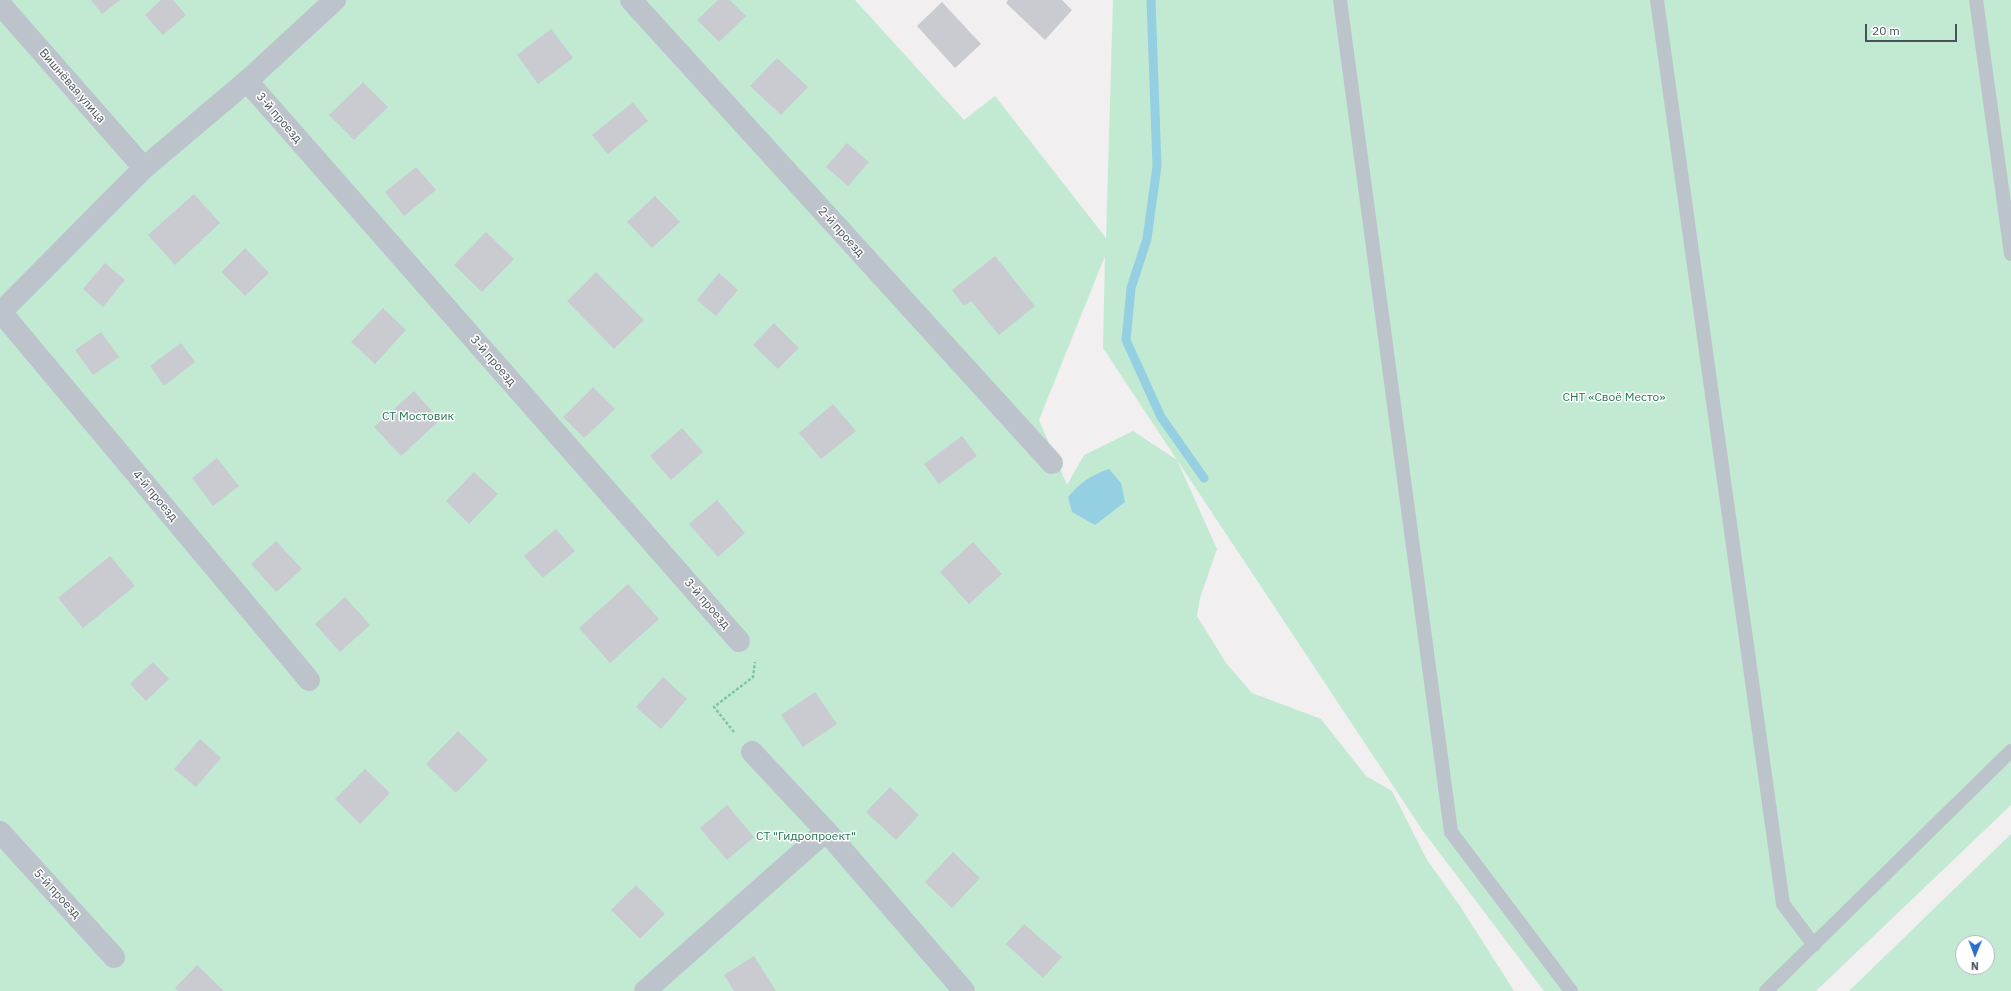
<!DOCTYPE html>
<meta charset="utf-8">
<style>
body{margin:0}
#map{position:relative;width:2011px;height:991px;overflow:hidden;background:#f1efef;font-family:"IBM Plex Sans",sans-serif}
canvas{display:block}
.north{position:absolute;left:1955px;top:935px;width:40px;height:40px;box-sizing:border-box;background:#fff;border:1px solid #b6b9bd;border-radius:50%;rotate:181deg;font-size:11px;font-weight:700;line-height:16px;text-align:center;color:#49515a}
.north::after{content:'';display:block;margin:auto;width:14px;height:18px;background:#2d6ecd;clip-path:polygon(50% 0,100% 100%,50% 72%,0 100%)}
.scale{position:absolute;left:1865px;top:24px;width:92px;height:18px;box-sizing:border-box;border:2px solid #49515a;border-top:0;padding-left:5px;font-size:12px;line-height:14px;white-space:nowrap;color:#49515a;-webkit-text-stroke:3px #fff;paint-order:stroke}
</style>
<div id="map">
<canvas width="2011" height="991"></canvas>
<div class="north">N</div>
<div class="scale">20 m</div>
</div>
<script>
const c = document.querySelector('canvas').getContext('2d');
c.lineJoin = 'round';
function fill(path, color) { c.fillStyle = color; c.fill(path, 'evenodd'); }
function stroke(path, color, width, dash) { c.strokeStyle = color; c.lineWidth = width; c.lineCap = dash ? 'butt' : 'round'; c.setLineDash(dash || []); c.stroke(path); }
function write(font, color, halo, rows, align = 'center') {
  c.font = font + ' "IBM Plex Sans",sans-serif'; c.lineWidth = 3; c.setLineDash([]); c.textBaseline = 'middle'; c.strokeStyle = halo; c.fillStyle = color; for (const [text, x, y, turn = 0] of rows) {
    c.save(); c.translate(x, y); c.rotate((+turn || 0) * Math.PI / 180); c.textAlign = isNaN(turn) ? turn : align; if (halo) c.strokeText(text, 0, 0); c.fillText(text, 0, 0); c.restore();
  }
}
fill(new Path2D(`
 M0,0h855l109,120 31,-24 111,142 7,-238h898v805l-195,186h-272l-121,-160 -246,-371 40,89 -17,49 -3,18 29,47 26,30 69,26 45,57 26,15 35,69 33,46 54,85h-1514zM1105,256l-2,92 74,112 -44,-29 -49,24 -17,30 -28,-65z
 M2011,834v157h-162zM1963,943h24v24h-24z`), '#c2ead3');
fill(new Path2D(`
 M1109,469l12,14 4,19 -30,23 -23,-13 -4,-15c12,-14 23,-22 41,-28z`), '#94cfe2');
stroke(new Path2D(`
 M1151,0l6,166 -10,73 -16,49 -5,52 35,77 43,61`), '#94cfe2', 9);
fill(new Path2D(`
 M91,0h29l-18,14z
 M161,0h12l13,15 -23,20 -18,-20z
 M718,0h12l16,16 -27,26 -22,-22z
 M1008,0h54l10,10 -27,30 -39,-37z
 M942,2l39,42 -26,24 -38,-42z
 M551,29l22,29 -35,26 -21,-29z
 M777,58l31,29 -27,28 -31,-29z
 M363,82l25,25 -34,33 -25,-25z
 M633,102l15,19 -40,33 -16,-19z
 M847,143l22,19 -21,24 -22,-19z
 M416,167l20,23 -32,26 -19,-24z
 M194,194l26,29 -45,42 -27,-30z
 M655,196l25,26 -28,26 -25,-26z
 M486,232l28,27 -32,33 -28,-27z
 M245,248l24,25 -24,23 -24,-24z
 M995,256l40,50 -36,29 -28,-34 -7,5 -12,-16z
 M105,263l20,17 -22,27 -20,-18z
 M596,272l48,48 -30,29 -47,-48z
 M719,273l19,17 -22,26 -19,-16z
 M383,308l23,22 -31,34 -24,-22z
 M774,323l25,25 -21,21 -25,-24z
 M101,332l18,25 -26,18 -18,-25z
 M181,343l14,19 -31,24 -14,-20z
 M593,387l22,22 -31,29 -21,-21z
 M414,391l26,29 -39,36 -27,-29z
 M833,404l23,27 -35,28 -22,-26z
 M682,428l21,24 -32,28 -21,-24z
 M962,436l15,20 -38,28 -15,-20z
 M217,458l22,28 -26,20 -21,-28z
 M474,472l24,22 -29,30 -23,-23z
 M717,500l28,33 -27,24 -29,-33z
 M556,529l19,22 -32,27 -19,-22z
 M276,541l26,28 -26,23 -25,-28z
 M973,542l29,32 -33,30 -29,-32z
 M110,556l25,30 -52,42 -25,-30z
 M628,584l31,35 -49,44 -31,-35z
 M345,597l25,28 -30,27 -25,-28z
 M153,662l16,17 -23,22 -16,-17z
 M663,677l24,22 -26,30 -25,-22z
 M815,692l22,32 -34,23 -22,-32z
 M458,731l30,29 -32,33 -30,-29z
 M200,739l21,19 -25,29 -22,-18z
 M365,769l25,24 -30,31 -25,-25z
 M890,787l29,28 -23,25 -30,-28z
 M727,805l27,32 -27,23 -27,-32z
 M953,852l27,26 -28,30 -27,-26z
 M636,885l29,29 -25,25 -29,-29z
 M1024,924l38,33 -19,21 -37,-34z
 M754,956l22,35h-42l-10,-16z
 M197,965l27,26h-46l-3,-3z`), '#c9cbd1');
stroke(new Path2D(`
 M734,732l-20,-25 39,-30 2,-15`), '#7ec4a4', 2.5, [3, 2]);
stroke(new Path2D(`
 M1340,0l111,832 120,159
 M1657,0l126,904 31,41
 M1976,0l35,254
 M1766,991l245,-240`), '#bcc3ca', 14);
stroke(new Path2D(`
 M631,0l421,463
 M0,4l144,164
 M247,81l492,560
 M1,312l308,368
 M0,313l144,-145 103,-87 88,-81
 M752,752l74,79 138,160
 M0,832l114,125
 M645,991l181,-160`), '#bcc3ca', 22);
write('12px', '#49515a', '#fff', [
 ["Вишнёвая улица",72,86,49],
 ["3-й проезд",279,118,49],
 ["2-й проезд",841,232,48],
 ["3-й проезд",493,361,49],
 ["4-й проезд",155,496,50],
 ["3-й проезд",707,604,49],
 ["5-й проезд",57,894,47]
]);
write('12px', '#21744d', '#fff', [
 ["СНТ «Своё Место»",1614,398],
 ["СТ Мостовик",418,417],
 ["СТ \"Гидропроект\"",806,837]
]);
</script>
